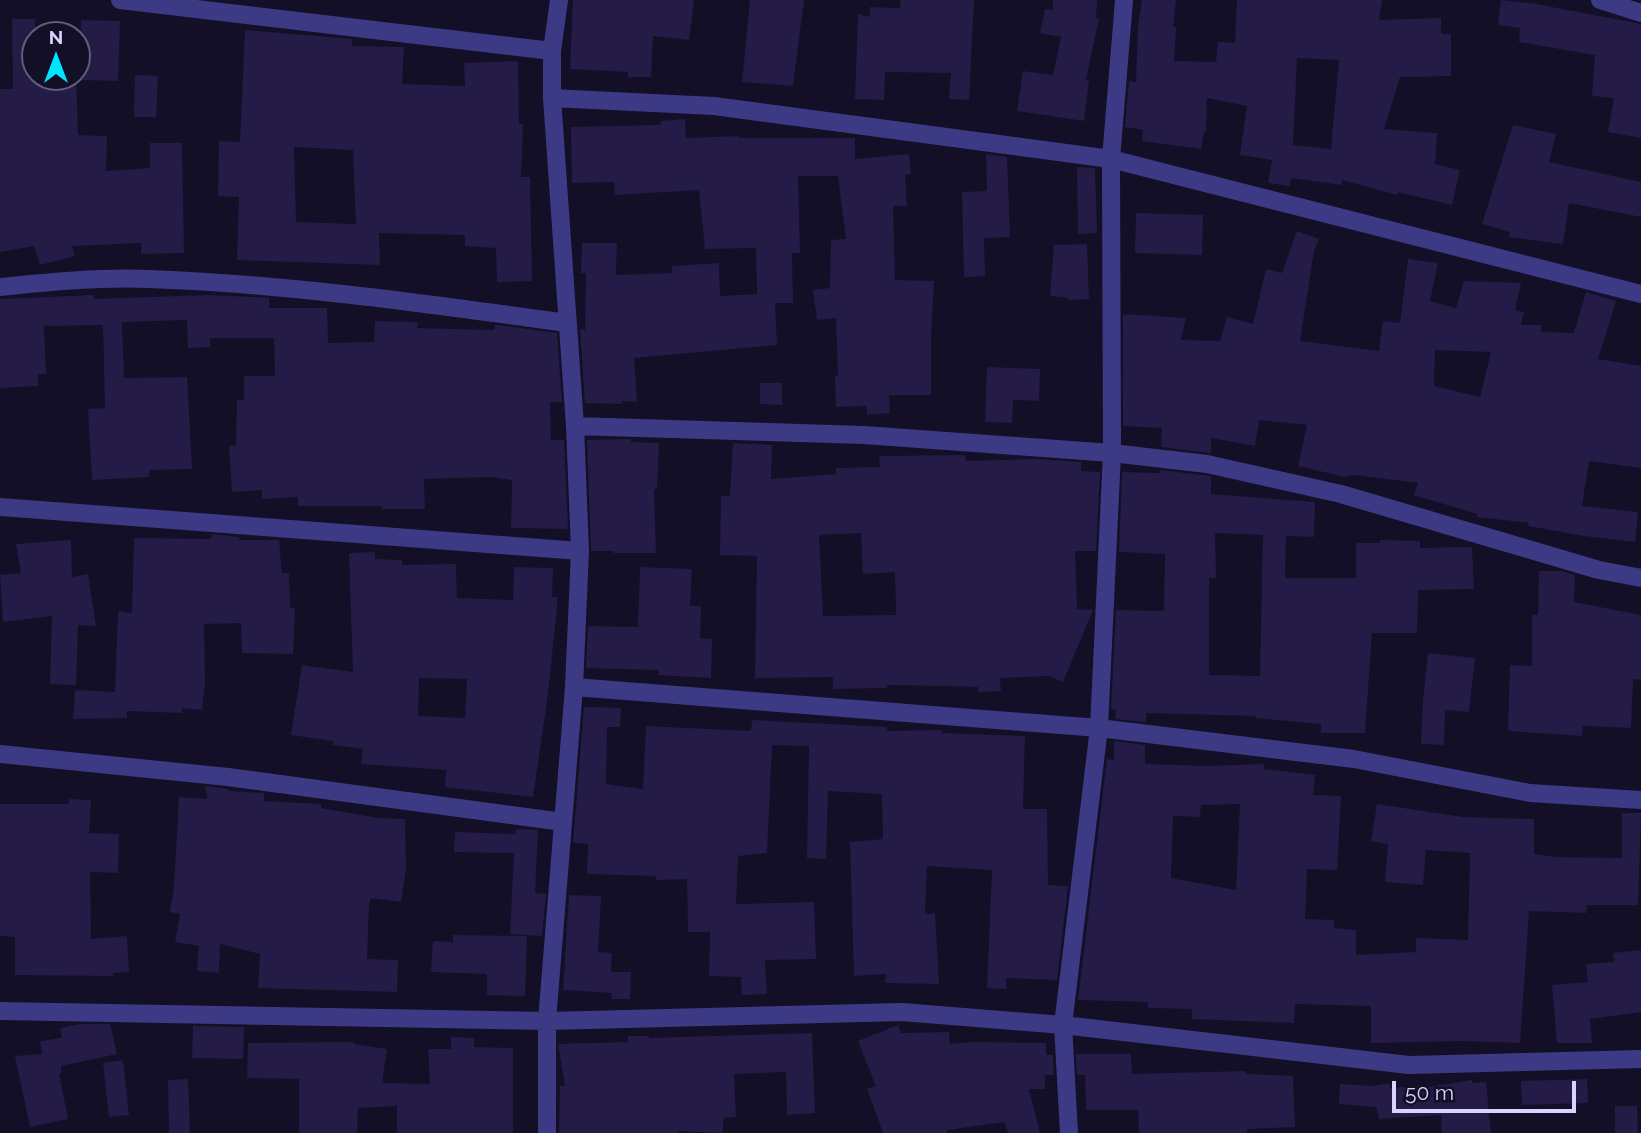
<!DOCTYPE html>
<style>
body{margin:0}
#map{position:relative;width:1641px;height:1133px;overflow:hidden;background:#130f26;font-family:Raleway,sans-serif}
canvas{display:block}
.north{position:absolute;left:21px;top:21px;width:70px;height:70px;box-sizing:border-box;background:#130f26;border:2px solid #625e7d;border-radius:50%;rotate:0deg;font-size:19px;font-weight:700;line-height:28px;text-align:center;color:#d9d4ff}
.north::after{content:'';display:block;margin:auto;width:24px;height:32px;background:#00e5ff;clip-path:polygon(50% 0,100% 100%,50% 72%,0 100%)}
.scale{position:absolute;left:1392px;top:1081px;width:184px;height:32px;box-sizing:border-box;border:4px solid #d9d4ff;border-top:0;padding-left:9px;font-size:21px;line-height:24px;white-space:nowrap;color:#d9d4ff;-webkit-text-stroke:5px #130f26;paint-order:stroke}
</style>
<div id="map">
<canvas width="1641" height="1133"></canvas>
<div class="north">N</div>
<div class="scale">50 m</div>
</div>
<script>
const c = document.querySelector('canvas').getContext('2d');
c.lineJoin = 'round';
function fill(path, color) { c.fillStyle = color; c.fill(path, 'evenodd'); }
function stroke(path, color, width, dash) { c.strokeStyle = color; c.lineWidth = width; c.lineCap = dash ? 'butt' : 'round'; c.setLineDash(dash || []); c.stroke(path); }
fill(new Path2D(`
 M573,0h121l-5,40 -36,-4 -2,41h-23v-5l-58,-3z
 M750,0h54l-11,86 -51,-4z
 M901,0h73l-5,100 -20,-1 2,-26 -66,-1 -1,28 -29,-1 3,-85 12,3v-10l30,1z
 M1053,0h44l-1,18h3l-13,62h3l-5,41 -67,-10 6,-40 30,4 8,-38 -21,-4 5,-24 8,1z
 M1142,0h34l-3,27h3l-2,34 42,1 2,-20 17,1 2,-43h145l-3,20 62,-2v16h10v42l-51,1 -16,52 53,4 -2,31 25,6 -8,35 -54,-13 -1,3 -55,-15v5l-51,-7 -1,8 -22,-3 4,-23 -32,-5 7,-49 -40,-8 -1,34 -2,-1 -3,18 -59,-8 1,-11 -18,-3 4,-46 7,1 2,-56zM1297,58l42,2 -8,89 -38,-4z
 M1501,0l35,4 105,20v114l-33,-6 6,-34 -22,-2 3,-41 -76,-13 1,-14 -22,-3z
 M12,19h23v58h41l2,58 29,1 -1,35 44,-3v-25h32l2,110 -43,1v-11l-69,3 3,10 -35,9 -6,-19 -34,6v-163h13z
 M81,20l39,1 -2,60 -39,-1z
 M245,30l107,9v7l52,1 -2,37 63,2 -1,-23 54,-2 1,63h4l-2,53h9l2,104 -35,1 -1,-34 -31,-2v-11l-86,-2 1,32 -143,-5 2,-63 -21,-1 1,-55 21,1zM294,147l59,3 3,74 -60,-2z
 M135,75l23,1 -2,41h-22z
 M685,119l1,19 53,-2v2h116v21l54,-5 2,20 -6,1 2,31h-14l2,74 39,1 -3,59v55h-42l1,18 -23,2v-9l-31,1 -1,-31h3l-2,-58 -19,2 -4,-30 17,-2 1,-48 15,-1 -8,-63h-40l2,77h-8l1,50h-18l2,42 -143,13 3,44 -15,-1v3l-37,-1 -5,-74 5,1 1,-57h-5l1,-30h35l-1,32 56,-2v-7l47,-3 1,33 37,-2 -1,-46 -51,1 -6,-59 -84,5 -1,-13 -42,1 -1,-56 90,-2v-4z
 M1513,125l43,9 -7,28 92,20v35l-72,-14 -6,41 -54,-7 1,-5 -28,-8z
 M986,154l21,3 3,80 -26,1 1,38 -21,1 -2,-85 25,-1z
 M1077,167l18,1 2,65 -19,1z
 M1136,213l67,2 -1,40 -67,-2z
 M1297,231l22,8 -5,12 -14,90 79,10 4,-30 17,2 8,-64 30,4 -8,38 26,7 8,-27 57,2 -6,27 9,2 -3,13h20v7l33,1 12,-41 30,9 -18,58 43,7v102l-52,-7 -7,45 56,6 -3,30 -51,-6 -56,-10 1,-3 -52,-6v-3l-63,-19 4,-12 -64,-8 -9,2 -47,-11 9,-41 -48,-5 -4,26 -44,-8v15l-50,-6 1,-19 -39,-2v-112l63,4 -5,22 39,1 7,-24 26,7 13,-55 16,4zM1435,350l56,2 -11,45 -46,-11z
 M1087,244l2,55 -20,1v-2l-19,-2 4,-51z
 M94,295v4l114,-4 47,2 14,1v10h58l1,35 46,-1 1,-21 43,1 -1,6 78,2v-5h3l59,8 5,69h-12l1,38h13l4,89 -57,-1 1,-48 -21,-3 -67,2 1,30h-43v-3h-84v-9l-36,2v-9l-30,2 -3,-46 7,-1 1,-45h7v-24h31l-1,-38h-64v9l-22,1 -1,-28 -65,2 2,56 63,-1 5,92 -43,1v7l-57,3 -4,-71 17,-1 -2,-83 -59,1 2,48h-8v12l-38,2v-89z
 M987,367l53,2 -1,32 -26,-1 -1,23 -27,-1z
 M760,383h22v22l-22,-1z
 M631,439v3l28,1 -2,46h-3l2,64h-42v-2h-23l-4,-111z
 M733,443l39,2 -1,34 65,-5v-6l44,-1 -1,-11 86,-1 1,6 68,-2 47,3v9l19,1 -4,79h-21l2,58 16,1 -30,72 -14,-6 -49,2 1,13 -23,1v-5l-31,-1 -60,-1v3l-54,1v-12l-78,1 2,-122 -37,-1 1,-59h9zM861,533l2,41 32,-2 1,43 -73,1 -4,-81z
 M1160,470l51,6v18l104,8 -1,35 -28,-1 -1,42h71v-35h24v-3l40,1v7l52,-1 2,42 -56,1 -1,43h-45l-7,100h-44v-9l-66,-6 1,-2 -110,-3v9l-31,-3 1,-9 -5,-1 5,-99 48,1 1,-57 -46,-2 3,-80 38,1zM1215,533l48,2 -3,141 -51,-1v-97h7z
 M212,534l27,3v3h40l3,33h7l1,35h5l-2,46 -51,-1 -1,-30 -37,1 1,59 -3,27 -20,-2v5l-55,-2v7l-54,1 2,-29 40,2 3,-81 14,2 2,-75 77,1z
 M71,540l1,37 16,-3 8,52 -18,-1 -2,60 -26,-1 2,-68 -49,6 -3,-47 21,-2 -5,-29z
 M375,552v7l27,1v5l54,-1 1,34 56,2 1,-33 39,1 -1,29h6l-10,97 -15,103 -88,-10 1,-17 -85,-6 2,-15 -30,-4v-4l-42,-6 11,-70 51,7 -4,-119zM419,678l48,1 -2,39 -47,-2z
 M640,567l52,2 -2,37h11l-1,32 12,1 -1,39 -53,-3 1,-5 -73,-2 2,-42 50,1z
 M1539,571h23l13,4 -1,27 67,13v65l-8,-1 -2,49 -48,-2 -1,10 -74,-5 2,-66 22,1v-51h6z
 M1428,653l47,5 -6,54 -24,-2 -1,35 -23,-1 2,-44z
 M584,707l37,1 -1,19h-13l-1,57 37,5 3,-63 105,5 1,-11 135,7v4l55,-1v3l83,3 -2,73h24l1,76 20,1 -11,94 -51,-2v11l-19,-1 5,-118 -65,-4 -2,48 10,-1 4,71 -54,-1 1,-9 -32,2 -4,-134 33,-3 -1,-45 -54,-3 -2,68 -19,-1 2,-112 -37,-1 -5,108 -29,3 -2,48 78,-2 2,57 -51,1 2,34 -25,1 -1,-18 -32,-1 1,-44h-22l-1,-53 -31,1v-4l-69,-2 1,-30 -15,-1z
 M1114,741l31,4v19l63,2 56,-2v5l51,6 -2,20 28,1 -4,74 -30,-1 -2,50 29,1v8l22,2v25l60,-3v-14l52,2 2,-87 -44,-3 -3,35 -38,-3 3,-38 -17,-3 6,-37 86,13 71,2v35l23,3 65,1v-45h19l-3,92h-51l-1,8 -57,-2 -9,132 -57,-2 -92,2v-37l-76,-2 -1,19 -102,-4v-10l-44,-1v-6l-70,-2 29,-241 7,1zM1240,804l-4,86 -65,-12 2,-62 27,1 1,-12z
 M205,786l24,3v2l35,2v8l57,3v4l57,10 27,1 1,50 -5,33 -30,-4 -2,6 -2,55 31,1 -1,32 -139,-4 2,-34 -40,-10 -1,29 -22,-2 2,-25 -24,-4 5,-28 -10,-2 4,-25 5,-90 28,2z
 M69,799l22,1 -2,33 30,1 -1,39 -28,-1 1,67 36,-3 2,36 -16,1v3l-98,-1v-38l-15,-1v-132h69z
 M516,829l22,1 -3,63 11,1 -4,42 -32,-2 4,-81 -60,-1 1,-20 60,2z
 M569,895l32,1 -3,56 14,1 -1,19h20l-1,27h-19l1,-6 -49,-3z
 M453,935l74,1 -2,60 -38,-1v-21l-56,-2 2,-31 20,1z
 M1641,950v62l-51,7 2,24h-35l-5,-58 36,-3 -2,-18 28,-2 -1,-9z
 M80,1024h30l7,30 -56,12v8h-2l9,45 -38,8 -15,-71 27,-2 -2,-13 22,-3 -2,-10z
 M898,1025l3,8 48,-1 1,12 21,-2 75,1v12h7l1,20h-9v14h-16l11,44h-32l-3,-11 -58,8v3h-64l-16,-44 9,-3 -18,-45z
 M193,1026l51,1 -1,32 -51,-1z
 M812,1033l3,80 -28,2 -1,-43 -52,2 2,43 -12,1 -2,15 -43,-2v2h-120l1,-47h5l-7,-42 70,-2v-6h21v2z
 M451,1037l23,1v9l39,1v85h-116v-27l-39,2 -1,25h-58v-54l-52,-1 1,-35 106,-1v2l33,5 -5,34 48,1 -2,-35h23z
 M1076,1054h55l1,20 113,-3 1,3 47,2 2,51 -48,2v4h-108l-1,-23h-52l-1,-35h-8z
 M123,1060l6,55 -20,2 -6,-54z
 M188,1079l2,54h-21l-1,-53z
 M1587,1079l1,24 -66,2 -1,-24z
 M1472,1080v3l14,-1 5,51h-49l-1,-18 -62,4 -3,-12 -37,-3 1,-20 34,2 15,-3 1,5 37,-3v2z
 M1615,1106h22l1,27h-23z`), '#241b47');
stroke(new Path2D(`
 M120,0l432,51
 M1600,0l41,13
 M552,98l162,8 397,53 530,135
 M0,287c49,-5 99,-10 149,-8 140,5 279,25 418,44
 M575,426l289,9 248,18 95,11 134,30 258,76 42,8
 M0,507l580,44
 M574,687l525,41 255,31 176,34 111,7
 M0,754l228,23 335,45
 M0,1011l547,10 355,-9 161,13 346,40 232,-6
 M547,1133v-112l27,-334 6,-136 -5,-125 -23,-328v-47l7,-51
 M1069,1133l-6,-108 36,-297 13,-275 -1,-294 13,-159`), '#3d3a85', 18);
</script>
